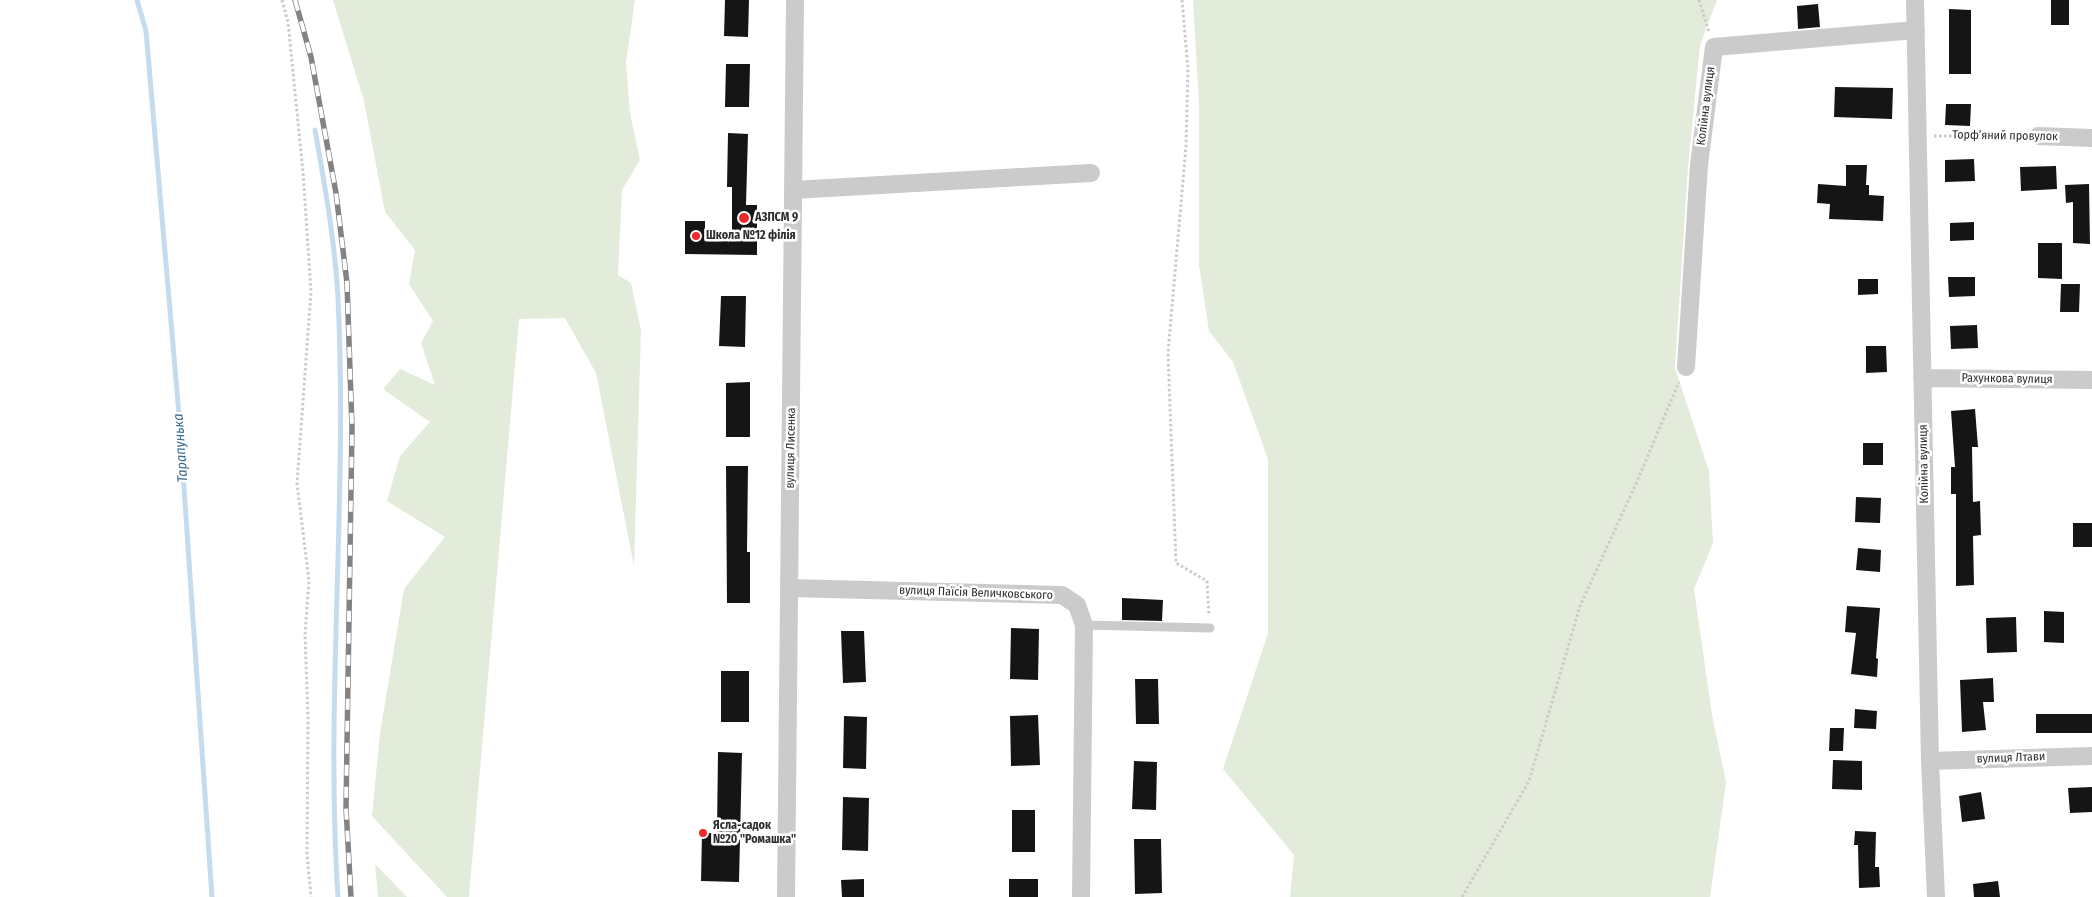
<!DOCTYPE html>
<meta charset="utf-8">
<style>
body{margin:0}
canvas{display:block;background:#fff}
</style>
<canvas width="2092" height="897"></canvas>
<script>
const c = document.querySelector('canvas').getContext('2d');
c.lineJoin = 'round';
function fill(path, color) { c.fillStyle = color; c.fill(path, 'evenodd'); }
function stroke(path, color, width, dash) { c.strokeStyle = color; c.lineWidth = width; c.lineCap = dash ? 'butt' : 'round'; c.setLineDash(dash || []); c.stroke(path); }
function write(font, color, halo, rows, align = 'center') {
  c.font = font + ' "Fira Sans Condensed",sans-serif'; c.lineWidth = 5; c.setLineDash([]); c.textBaseline = 'middle'; c.strokeStyle = halo; c.fillStyle = color; for (const [text, x, y, turn = 0] of rows) {
    c.save(); c.translate(x, y); c.rotate((+turn || 0) * Math.PI / 180); c.textAlign = isNaN(turn) ? turn : align; if (halo) c.strokeText(text, 0, 0); c.fillText(text, 0, 0); c.restore();
  }
}
fill(new Path2D(`
 M333,0h302l-9,62 4,51 10,47 -18,30 -4,85 13,8 10,47 -7,236 -38,-193 -31,-55 -46,1 -50,578h-22l-75,-81 8,-83 24,-144 41,-52 -58,-36 13,-45 30,-34 -47,-33 17,-20 35,16 -14,-42 12,-22 -24,-37 6,-34 -30,-38 -21,-111z
 M1193,0h524l-17,45 -12,122 -13,201 34,103 4,72 -19,46 18,126 14,67 -16,115h-420l4,-42 -71,-86 45,-136v-174l-35,-97 -24,-31 -10,-66v-161z
 M375,864l32,33h-29z`), '#e3ecdb');
stroke(new Path2D(`
 M137,0l9,31 33,384 33,482
 M315,130c10,56 20,112 23,168 10,200 -13,400 0,599`), '#c6dced', 5);
fill(new Path2D(`
 M725,0h24l-1,37 -24,-1z
 M2051,0h18v25h-18z
 M1818,4l2,23 -22,2 -1,-23z
 M1949,9l22,1v64h-22z
 M726,64h24l-1,43h-24z
 M1835,87l58,1 -1,31 -58,-2z
 M1946,104h25l-1,22 -25,-1z
 M728,133l20,1 -2,71h11v50l-72,-1v-33h20v9h27v-43h-5z
 M1974,159l1,22 -30,1v-22z
 M1846,165h21l-1,20h3v10l15,1 -1,25 -54,-2 1,-15 -13,-1 1,-19 28,2z
 M2056,166l1,23 -36,2 -1,-24z
 M2089,184l1,60 -17,-1v-41l-7,1 -1,-18z
 M1974,222v18l-24,1v-18z
 M2038,243h24v36l-24,-1z
 M1948,277h27v19l-26,1z
 M1858,279h20v15l-20,1z
 M2061,284h19l-1,28h-19z
 M721,296h25l-1,51 -26,-1z
 M1977,325l1,23 -27,1 -1,-23z
 M1866,346h20l1,26 -21,1z
 M750,382v55h-24v-54z
 M1975,409l3,38h-6l1,55 7,-1 1,34 -8,1 1,49 -18,1v-92h-5v-27h4l-4,-56z
 M1863,443h20v22h-20z
 M726,466h22l-1,86h3v51h-23z
 M1856,497l25,1 -1,25 -25,-1z
 M2073,523h19v24h-19z
 M1858,548l23,2 -1,22 -24,-2z
 M1122,598l41,2 -1,21 -40,-1z
 M1847,606l33,2 -4,50 2,1 -1,18 -26,-3 5,-41 -11,-1z
 M2044,611l20,1v31l-20,-1z
 M2016,617l1,35 -30,1 -1,-35z
 M1011,628l28,1 -1,51 -28,-1z
 M841,631h23l2,51 -23,1z
 M721,671h28v51h-28z
 M1993,678l1,24h-11l3,28 -24,2 -2,-52z
 M1135,679h23l1,45h-23z
 M1855,709l22,2 -1,18 -22,-1z
 M2036,714h56v19h-56z
 M1038,715l2,50 -29,1 -1,-50z
 M844,716l23,1 -1,52 -23,-1z
 M1830,728h14l-1,23h-14z
 M718,752l24,1 -3,129 -38,-1 1,-48h15z
 M1833,760l29,1v29l-30,-1z
 M1134,761l23,1 -1,48 -24,-1z
 M2092,787v25l-22,1 -2,-25z
 M1981,792l4,27 -23,3 -3,-26z
 M843,797l26,1 -1,53 -26,-1z
 M1012,810h23v42h-23z
 M1855,831l21,1 -1,35h4l1,20 -21,1 -1,-43h-4z
 M1134,839h27l1,54 -27,1z
 M864,879v18h-22l-1,-17z
 M1009,879h29v18h-29z
 M1998,881l2,16h-26l-1,-13z`), '#151515');
stroke(new Path2D(`
 M282,0l6,22 15,150 8,120 -14,191 12,98 -4,53 3,84 -1,136 4,43
 M1182,0l6,68 -2,78 -18,207 8,210 31,18 2,34
 M1699,0l10,32
 M1934,136h89
 M1462,897l67,-116 51,-175 55,-120 44,-104`), '#cbcbcb', 3, [2.5, 2.5]);
stroke(new Path2D(`
 M1084,625l126,3`), '#cbcbcb', 9);
stroke(new Path2D(`
 M1915,0l15,761 6,136
 M2038,136l54,2
 M793,190l298,-17
 M1686,367l13,-202 15,-118 202,-17
 M1922,378l170,2
 M789,588l273,7 15,10 7,20 -3,272
 M1930,761l162,-5
 M786,897l9,-897`), '#cbcbcb', 18);
const rail = new Path2D(`
 M295,0l16,57 25,136 11,90 5,145 -6,380 5,89`);
stroke(rail, '#838383', 5.5);
stroke(rail, '#fff', 4, [11]);
for (const [x, y, r, color] of [
 [744,218,6,"#ed282e"],
 [696,236,5,"#ed282e"],
 [703,833,5,"#ed282e"]
]) { const dot = new Path2D(); dot.arc(x, y, r, 0, 2 * Math.PI); c.fillStyle = color; c.fill(dot); stroke(dot, '#fff', 2); }
write('12px', '#2e2e2e', '#fff', [
 ["Колійна вулиця",1706,106,-83],
 ["Торфʼяний провулок",2005,136,1],
 ["Рахункова вулиця",2007,379,1],
 ["вулиця Лисенка",791,448,-89],
 ["Колійна вулиця",1924,464,-91],
 ["вулиця Паїсія Величковського",976,593,2],
 ["вулиця Лтави",2011,758,-2]
]);
write('bold 12px', '#2e2e2e', '#fff', [
 ["АЗПСМ 9",755,218],
 ["Школа №12 філія",706,236],
 ["Ясла-садок",713,826],
 ["№20 \"Ромашка\"",713,840]
], 'left');
write('italic 14px', '#386c94', '#fff', [
 ["Тарапунька",181,448,-94]
]);
</script>
